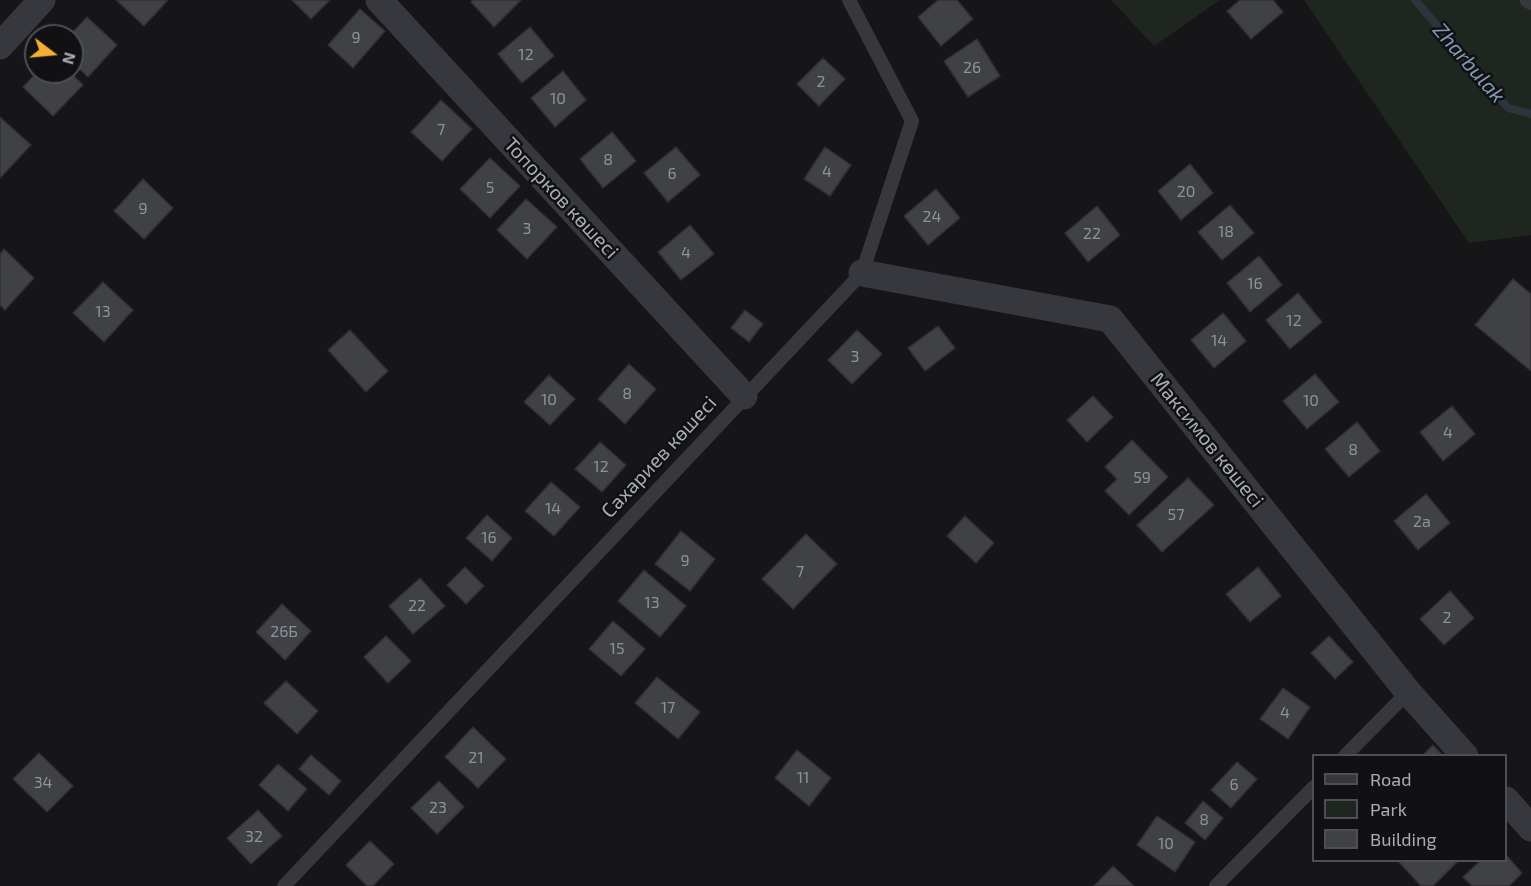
<!DOCTYPE html>
<meta charset="utf-8">
<style>
body{margin:0}
#map{position:relative;width:1531px;height:886px;overflow:hidden;background:#161618;font-family:"Exo 2",sans-serif}
canvas{display:block}
.legend{position:absolute;left:1312px;top:754px;width:195px;height:108px;box-sizing:border-box;background:#111113;border:2px solid #4d4f55;margin:0;padding:8px 10px;list-style:none;font-size:18px;color:#a8adb8}
.legend li{display:flex;align-items:center;gap:12px;height:30px}
.legend b{width:30px;border:2px solid #4d4f55}
.north{position:absolute;left:24px;top:24px;width:60px;height:60px;box-sizing:border-box;background:#111113;border:2px solid #4d4f55;border-radius:50%;rotate:106deg;font-size:16px;font-weight:700;line-height:24px;text-align:center;color:#a8adb8}
.north::after{content:'';display:block;margin:auto;width:21px;height:27px;background:#f2b134;clip-path:polygon(50% 0,100% 100%,50% 72%,0 100%)}
</style>
<div id="map">
<canvas width="1531" height="886"></canvas>
<ul class="legend">
<li><b style="height:8px;background:#37383d"></b>Road</li>
<li><b style="height:16px;background:#1e261f"></b>Park</li>
<li><b style="height:16px;background:#404145"></b>Building</li>
</ul>
<div class="north">N</div>
</div>
<script>
const c = document.querySelector('canvas').getContext('2d');
c.lineJoin = 'round';
function fill(path, color) { c.fillStyle = color; c.fill(path, 'evenodd'); }
function stroke(path, color, width, dash) { c.strokeStyle = color; c.lineWidth = width; c.lineCap = dash ? 'butt' : 'round'; c.setLineDash(dash || []); c.stroke(path); }
function write(font, color, halo, rows, align = 'center') {
  c.font = font + ' "Exo 2",sans-serif'; c.lineWidth = 5; c.setLineDash([]); c.textBaseline = 'middle'; c.strokeStyle = halo; c.fillStyle = color; for (const [text, x, y, turn = 0] of rows) {
    c.save(); c.translate(x, y); c.rotate((+turn || 0) * Math.PI / 180); c.textAlign = isNaN(turn) ? turn : align; if (halo) c.strokeText(text, 0, 0); c.fillText(text, 0, 0); c.restore();
  }
}
fill(new Path2D(`
 M1111,0h109l-66,46z
 M1304,0h227v235l-62,8z`), '#1e261f');
stroke(new Path2D(`
 M1415,0l93,108 23,6`), '#2c353c', 8);
const building = new Path2D(`
 M116,0h52l-24,26z
 M292,0h38l-19,19z
 M473,0h48l-27,27 -23,-25z
 M938,0h19l16,19 -32,27 -23,-29z
 M1240,0h33l10,12 -32,27 -24,-28z
 M360,9l25,22 -32,37 -25,-23z
 M87,17l30,28 -29,32 -16,-15v-26h-3z
 M530,27l24,29 -32,27 -24,-29z
 M977,39l23,37 -32,21 -24,-36z
 M823,58l22,21 -26,27 -22,-22z
 M563,71l23,29 -31,27 -24,-29z
 M37,72h33l13,13 -30,31 -30,-29z
 M441,100l31,29 -30,32 -31,-29z
 M0,117l31,28 -31,33z
 M612,132l24,29 -33,27 -23,-29z
 M676,147l24,28 -32,27 -24,-29z
 M825,147l26,18 -21,31 -26,-17z
 M490,158l30,28 -30,32 -30,-29z
 M1190,164l23,29 -32,27 -23,-29z
 M143,179l30,29 -29,31 -30,-28z
 M936,189l24,29 -32,27 -24,-29z
 M526,199l31,28 -30,32 -30,-29z
 M1230,205l24,28 -32,27 -24,-28z
 M1097,206l23,29 -32,27 -23,-29z
 M690,225l24,29 -33,26 -23,-28z
 M4,249l30,29 -29,32 -5,-5v-51z
 M1259,256l23,29 -32,27 -23,-29z
 M1513,279l18,15v77l-56,-46z
 M103,282l30,28 -29,32 -31,-29z
 M1298,293l24,29 -32,27 -24,-29z
 M745,310l18,14 -14,18 -18,-14z
 M1223,313l23,28 -32,27 -23,-28z
 M938,326l17,22 -30,23 -17,-23z
 M350,330l38,41 -22,21 -38,-42z
 M857,330l25,24 -30,30 -24,-24z
 M629,364l27,25 -31,35 -27,-25z
 M1315,374l24,28 -32,27 -24,-28z
 M549,375l26,24 -25,26 -26,-23z
 M1093,396l20,21 -26,25 -20,-22z
 M1452,406l23,28 -32,27 -23,-29z
 M1357,422l23,29 -31,26 -24,-28z
 M1132,440l36,37 -39,38 -24,-24 12,-12 -12,-12z
 M600,442l26,23 -24,27 -27,-23z
 M1188,478l26,27 -52,47 -25,-27z
 M551,482l29,25 -26,29 -29,-25z
 M1426,494l24,29 -32,27 -24,-29z
 M487,515l25,23 -20,23 -26,-23z
 M965,516l29,27 -18,20 -29,-27z
 M681,531l34,28 -25,32 -35,-27z
 M806,534l31,30 -44,45 -31,-30z
 M465,567l19,19 -18,18 -19,-19z
 M1258,567l23,29 -31,26 -24,-28z
 M644,570l42,36 -26,31 -42,-36z
 M420,578l25,28 -32,28 -24,-28z
 M1450,591l24,27 -30,27 -24,-26z
 M282,604l29,27 -26,29 -29,-28z
 M613,621l32,28 -24,27 -32,-27z
 M386,636l25,25 -23,22 -24,-26z
 M1329,636l24,26 -18,17 -24,-26z
 M657,677l43,35 -22,27 -43,-36z
 M286,681l32,30 -21,23 -33,-31z
 M1283,688l27,19 -22,32 -28,-20z
 M473,727l33,32 -28,29 -33,-31z
 M1433,745l10,11h-21z
 M797,750l34,28 -22,28 -34,-28z
 M39,753l34,33 -26,26 -34,-33z
 M311,755l30,26 -12,14 -30,-26z
 M1237,762l20,17 -26,29 -20,-18z
 M278,764l29,25 -19,22 -29,-26z
 M439,781l25,26 -27,27 -26,-26z
 M1203,801l20,17 -18,22 -20,-17z
 M258,810l24,26 -31,28 -24,-26z
 M1157,816l38,26 -20,30 -38,-27z
 M370,841l24,23 -21,22h-6l-21,-21z
 M1506,855l16,18 -13,13h-37l-9,-9 18,-17h25z
 M1397,860h60l1,1 -25,25h-12z
 M1113,866l21,20h-40z`);
fill(building, '#404145');
stroke(building, '#303034', 1.5);
stroke(new Path2D(`
 M1527,1l4,2
 M1345,756l63,-64
 M284,886l578,-613 50,-152 -63,-121
 M1216,886l98,-99`), '#37383d', 14);
stroke(new Path2D(`
 M379,0l365,396
 M0,46l42,-46
 M862,273l248,46 298,373 57,64
 M1506,800l25,28`), '#37383d', 27);
write('16px', '#8e929b', null, [
 ["9",356,38],
 ["12",526,55],
 ["26",972,68],
 ["2",821,82],
 ["10",558,99],
 ["7",441,130],
 ["8",608,160],
 ["4",827,172],
 ["6",672,174],
 ["5",490,188],
 ["20",1186,192],
 ["9",143,209],
 ["24",932,217],
 ["3",527,229],
 ["18",1226,232],
 ["22",1092,234],
 ["4",686,253],
 ["16",1255,284],
 ["13",103,312],
 ["12",1294,321],
 ["14",1219,341],
 ["3",855,357],
 ["8",627,394],
 ["10",549,400],
 ["10",1311,401],
 ["4",1448,433],
 ["8",1353,450],
 ["12",601,467],
 ["59",1142,478],
 ["14",553,509],
 ["57",1176,515],
 ["2а",1422,522],
 ["16",489,538],
 ["9",685,561],
 ["7",800,572],
 ["13",652,603],
 ["22",417,606],
 ["2",1447,618],
 ["26Б",284,632],
 ["15",617,649],
 ["17",668,708],
 ["4",1285,713],
 ["21",476,758],
 ["11",803,778],
 ["34",43,783],
 ["6",1234,785],
 ["23",438,808],
 ["8",1204,820],
 ["32",254,837],
 ["10",1166,844]
]);
write('20px', '#a8adb8', '#111113', [
 ["Топорков көшесі",561,198,47],
 ["Максимов көшесі",1207,440,51],
 ["Сахариев көшесі",659,457,-47]
]);
write('italic 21px', '#7f9bb3', '#111113', [
 ["Zharbulak",1469,63,49]
]);
</script>
